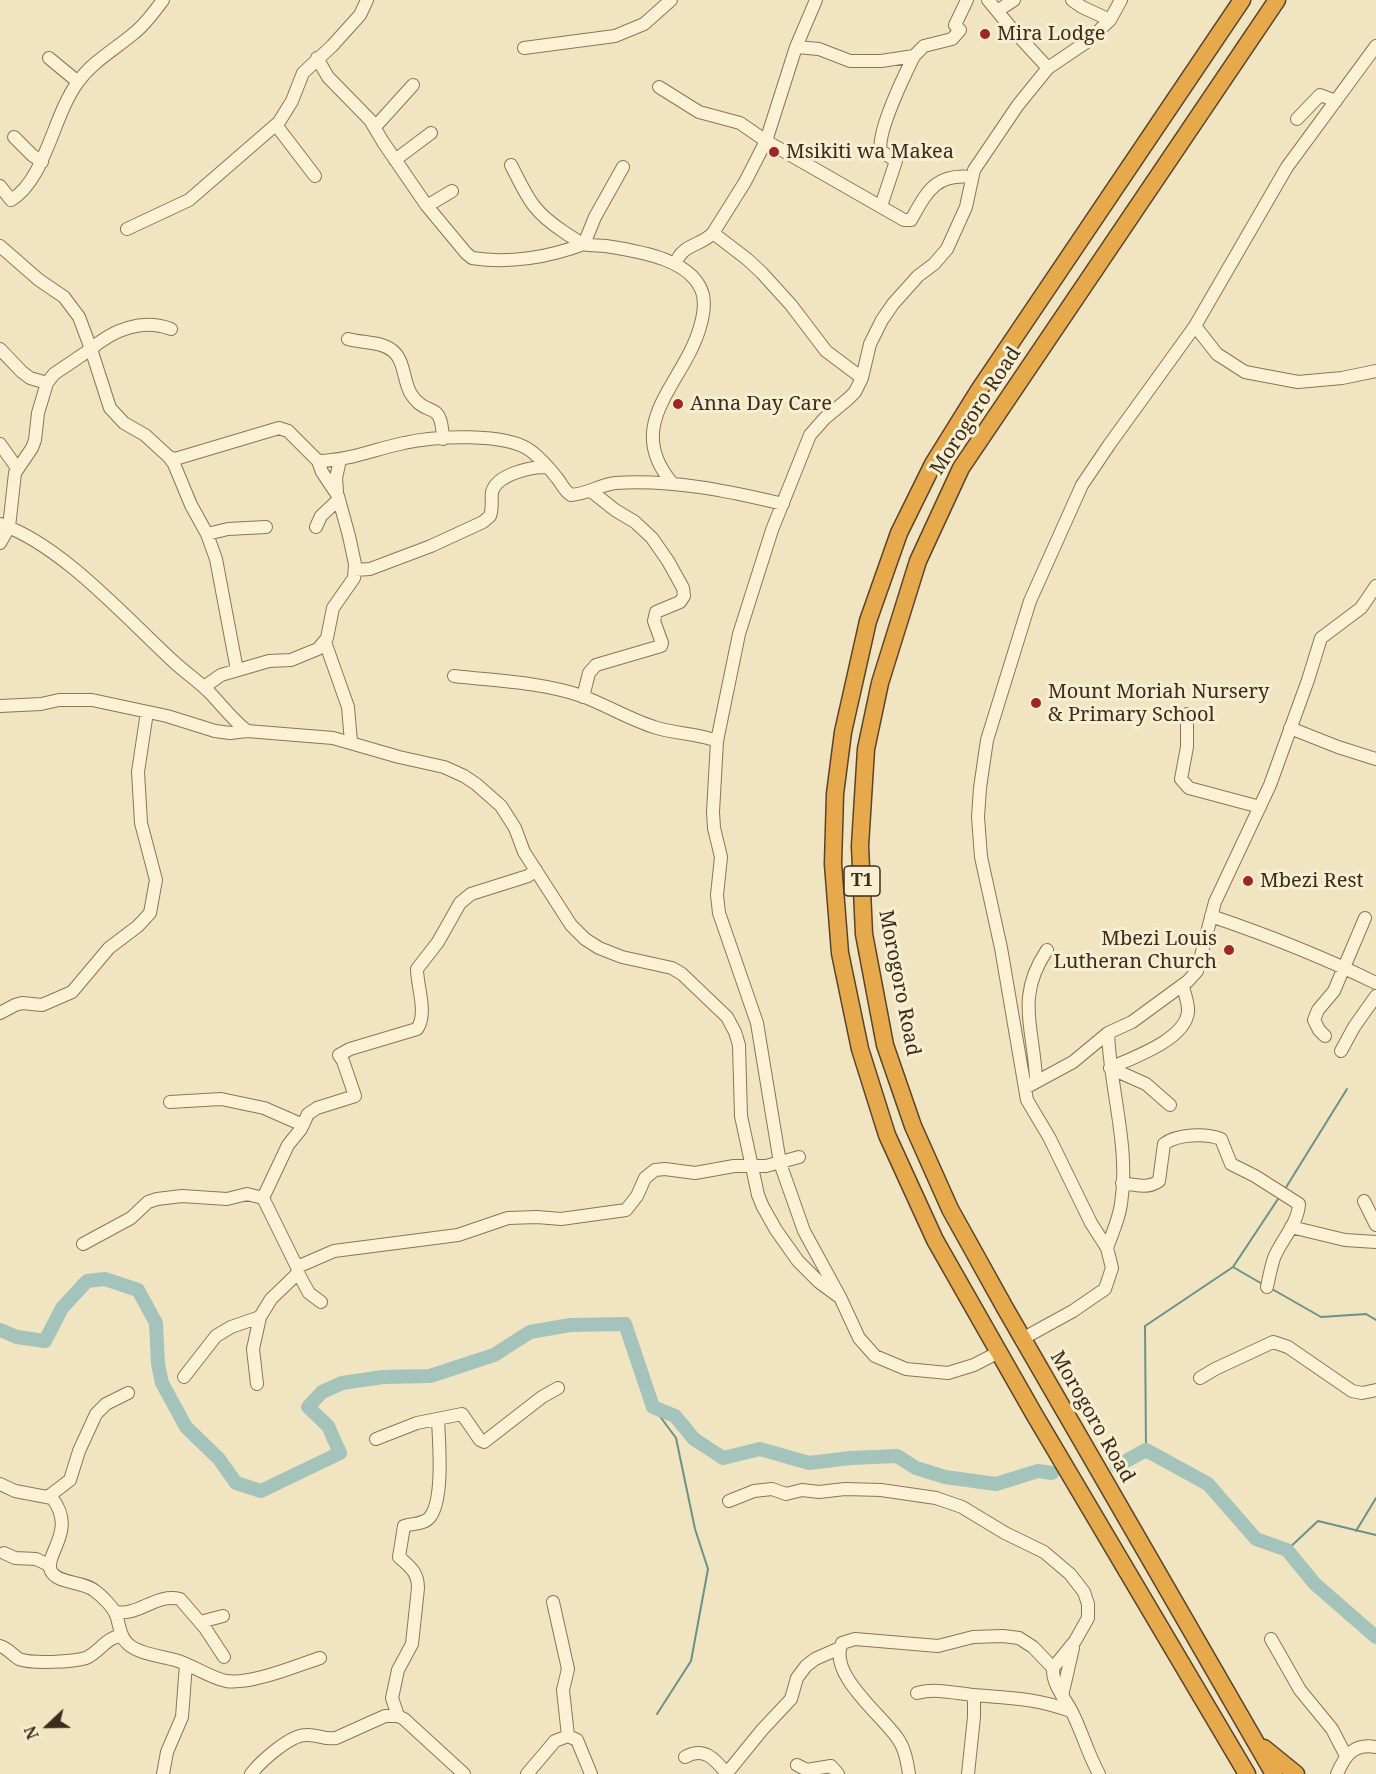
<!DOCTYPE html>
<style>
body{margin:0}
#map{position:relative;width:1376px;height:1774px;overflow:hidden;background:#f1e5c1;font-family:"Noto Serif",serif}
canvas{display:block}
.north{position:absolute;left:18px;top:1696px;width:60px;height:60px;-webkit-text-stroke:4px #f8eed1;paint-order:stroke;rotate:248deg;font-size:16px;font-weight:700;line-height:24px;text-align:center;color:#3b2c1d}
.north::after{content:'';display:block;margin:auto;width:21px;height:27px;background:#3b2c1d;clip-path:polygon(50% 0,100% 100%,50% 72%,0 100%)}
</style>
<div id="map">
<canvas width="1376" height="1774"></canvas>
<div class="north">N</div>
</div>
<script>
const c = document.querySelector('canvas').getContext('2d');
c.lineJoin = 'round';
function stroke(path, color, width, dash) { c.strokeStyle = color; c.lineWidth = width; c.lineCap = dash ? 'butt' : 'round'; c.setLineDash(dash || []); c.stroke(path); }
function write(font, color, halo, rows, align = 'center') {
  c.font = font + ' "Noto Serif",serif'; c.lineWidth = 6; c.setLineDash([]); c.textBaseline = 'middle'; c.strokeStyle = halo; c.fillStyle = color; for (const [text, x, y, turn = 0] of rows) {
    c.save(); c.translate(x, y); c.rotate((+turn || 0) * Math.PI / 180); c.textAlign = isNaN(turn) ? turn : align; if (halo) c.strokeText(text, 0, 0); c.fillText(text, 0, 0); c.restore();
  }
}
stroke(new Path2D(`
 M1285,1189l62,-100
 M1233,1267l31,18
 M1272,1289l49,28 45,-3 10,6
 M653,1407l23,31 19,91 13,40 -17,92 -34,53
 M1146,1450l-1,-124 88,-59 47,-71
 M1356,1531l20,-33
 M1287,1550l31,-29 58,14`), '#6a928a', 2);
stroke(new Path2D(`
 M0,1330l17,7 28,4 17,-33 25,-27 18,-2 33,11 18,33 2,41 4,19 24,44 33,32 17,24 25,8 79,-38 -12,-27 -20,-19 14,-15 20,-9 41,-6 47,-1 64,-21 36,-23 40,-7 55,-1 28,83 22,9 19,23 29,19 37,-9 49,14 41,-5 47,-2 19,12 29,9 51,7 42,-13 14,2
 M1117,1466l29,-16 62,34 48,55 31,11 28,34 61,53`), '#a4c3bb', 14);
const minor = new Path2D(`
 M988,0l24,29 36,39
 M1072,0l10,7 28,13
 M997,11l17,-11
 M796,47l23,2 31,12h31l33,-5 10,-10 28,-7 8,-9 -5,-5 12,-25
 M524,48l91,-12 29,-12 27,-24
 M49,58l29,24
 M317,58l11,19 42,43 13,22 44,64 39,47 6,5c37,6 78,-1 112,-14l11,-27 28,-50
 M659,87l40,25 41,11 26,18 138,79h7c16,-28 24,-47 61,-43
 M1297,119l23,-24 16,6
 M276,125l39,51
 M375,127l38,-42
 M14,137l18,18 10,7
 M395,160l36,-27
 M511,165c17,33 21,46 53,67 6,4 13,9 20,12 6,2 15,1 22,2 31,5 88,13 97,49 2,10 0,22 -3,32 -16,57 -79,97 -27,157
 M0,186l11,14c35,-21 42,-85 67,-118 14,-20 36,-32 55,-48 12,-9 21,-22 30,-34
 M427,206l25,-15
 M881,206l15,-45 -15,-10c-5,-17 24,-77 33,-95
 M127,229l62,-29 90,-78 13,-21 11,-28 29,-27 28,-31 7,-15
 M713,233l34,26 15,14 29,32 35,46 36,27
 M0,246l39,34 25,17 15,20 12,32 -37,25 -7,9 -9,30 -3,27 -3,8 -17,25 -6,54 -9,16
 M676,263c6,-19 25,-17 37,-30l32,-51 21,-41 30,-94 20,-47
 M1195,326l22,28 28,18 53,10 44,-4 34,-7
 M171,329c-29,-11 -58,1 -80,20l19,59 14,15 21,12 24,22 6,2 104,-31 9,3 30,30c29,0 57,-12 86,-18 30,-7 102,-11 127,8 9,7 19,18 26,27 5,6 7,13 14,17 16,-1 29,-10 44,-12 56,-4 114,8 168,21
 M348,339c14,4 33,2 45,12 12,10 10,30 18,43 17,26 30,3 32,45
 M0,349l22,23 8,6 17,5
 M0,444l17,24
 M169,457l5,7 17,41 16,29 9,25 21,111
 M337,491l-1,-13 4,-18
 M0,524c62,21 126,94 174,138 13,12 27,21 38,33 12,13 21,25 35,36
 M316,527l5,-11 18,-17
 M207,534l21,-5 38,-2
 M355,570l15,-1 61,-23 52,-24 7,-6c3,-8 1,-16 2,-24 5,-18 39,-25 54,-25
 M325,642l23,65 3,35
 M454,676c43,5 86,6 128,20 24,9 47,23 72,31 20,7 43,6 63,14
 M204,687l17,-12 48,-14 22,-1 17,-7 10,-4 9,-11 6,-30 21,-30 1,-14 -6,-28 -11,-40 -16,-24 -4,-11
 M583,697l6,-24 7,-8 65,-19 1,-3 -8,-22 2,-9 24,-10 4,-6 -1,-8 -15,-27 -16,-23 -17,-16 -20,-12 -24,-19
 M0,706l41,-2 18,-4h33l75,16 48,15 15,2 17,-2 86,7 66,19 45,10 20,9 12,8 25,22 14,22 9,24 47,73 14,14 14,9 23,9 50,11 10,6 45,43 8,15 4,13 2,71 17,79 5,12 13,23 22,31 21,21 19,14
 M1187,714v33l-6,32 8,9 71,19
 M1290,728l48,19 38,12
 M536,870l-8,6 -57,18 -11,9 -22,39 -21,27c0,17 11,45 0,60l-67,20 -11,6 4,6 12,35 -38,12 -9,6 -7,15 -13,16 -25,53 34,69 37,-16 124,-16 50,-17 29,-1 24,2 65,-9 11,-14 8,-18 10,-8 10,-1 30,4 39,-7h32l33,-9
 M1211,916c56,19 112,41 165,67
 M0,1013l15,-8 7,-2 20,2 30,-13 37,-44 29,-22 12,-13 6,-33 -15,-57 -3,-51 9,-60
 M1325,1036l-6,-6 -5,-10 4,-10 16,-19 31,-73
 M1341,1051l13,-24 22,-31
 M1110,1068c22,-10 75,-28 78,-56 1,-8 -4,-19 -5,-27
 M1110,1068l36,16 24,21
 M1036,1082c-1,-52 -22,-83 11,-132
 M1025,1088l48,-26 35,-29 24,-11 56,-41 9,-10 18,-69 55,-117 38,-105 13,-42 40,-30 15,-22
 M170,1102l51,-3 43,9 39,17
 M1122,1183c13,2 26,6 37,-2l5,-37c13,-10 41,-11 57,-5l10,25 24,12 44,28c-1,20 -18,36 -25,54 -3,9 -5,19 -7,29
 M1364,1201l12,24
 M1291,1227l54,13 31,2
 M83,1244l48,-26 17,-16 9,-3 25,-3 45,3 20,-5 16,4
 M1107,1248c5,-14 12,-29 14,-44 9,-57 -11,-114 -13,-171
 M298,1273l11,20 12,9
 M1022,1339l51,-28 32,-22 7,-21 -5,-20 -16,-25 -42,-86 -22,-37 -26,-152 -20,-91 -3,-40 2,-29 7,-48 43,-139 52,-116 27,-40 86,-119 92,-159 89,-121
 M999,1352l-25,13 -26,8 -42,-4 -31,-13 -16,-18 -19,-41 -36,-66 -24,-68 -23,-140 -38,-110 -2,-18 4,-38 -7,-29 -1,-16 4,-71 22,-107 33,-104 38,-95 15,-17 23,-19 7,-7 7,-14 8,-34 12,-24 11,-16 25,-28 16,-12 13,-15 19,-42 8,-37 44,-65 30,-37 40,-27 22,-21 11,-20
 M184,1377l32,-41 15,-9 29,-10 11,-18 27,-26 -1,-6
 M1200,1378l15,-9 58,-27 15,5 64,44 10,2 14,-3
 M257,1384l-4,-35 7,-32
 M376,1439l41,-16 45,-9 18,26 4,2 58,-45 16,-9
 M0,1484l15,7 37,7c26,33 -9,57 -1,73 6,13 33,10 44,20 7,5 18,16 21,24 4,10 3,21 12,29 11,10 33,12 47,16 18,5 33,17 51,21 24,4 70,-15 94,-23
 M49,1496l21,-16 9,-29 17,-37 10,-10 22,-11
 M729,1501l25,-10 18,-2 14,5 16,-4 17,2 26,-3 36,1 55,8 26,9 43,26 39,19 26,22 14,18 4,12v14l-13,23 -22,27c-1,17 12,30 19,44 10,20 16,42 27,62
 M4,1553l11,5 21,1 13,6
 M553,1602l15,67 -5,21 5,46
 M116,1612c23,4 40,-19 64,-13l25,29 19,29
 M200,1622l23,-6
 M1271,1639l29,51 32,39 14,27
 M0,1646c8,2 12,9 19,13 12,5 55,3 67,-1 14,-6 21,-22 36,-22
 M917,1693c19,-5 37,0 56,2 37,3 62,3 98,16
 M1062,1696l11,-48
 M398,1716l-6,-18 6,-28 14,-26 6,-56c0,-16 -8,-21 -19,-31l5,-31c8,-3 20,-1 26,-9 14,-17 9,-75 8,-97
 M685,1757c19,-11 30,2 42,17
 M797,1765l10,5 24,-4 7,8
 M727,1773l35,-43 29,-31 6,-21 9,-12 9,-7 25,-11
 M163,1774l4,-22 15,-35 4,-53
 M251,1774c10,-13 39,-39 55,-39 10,-1 19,5 30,3l49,-22h13l6,3 60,55
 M527,1774l28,-33 13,-5 9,4 14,34
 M909,1774c-2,-12 -4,-25 -11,-35 -15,-23 -71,-65 -56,-96l13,-4 83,7 35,-9 30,-1 16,2 14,9 20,21
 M968,1774l6,-57v-22
 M1337,1774c8,-19 17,-31 39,-27`);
const highway = new Path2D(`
 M1242,0l-263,390 -46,74 -34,69 -31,88 -25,111 -8,62 -2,70 7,89 20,96 27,86 48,105 99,174 213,360
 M1264,1748l32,26
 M1274,1774l-269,-466 -55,-99 -37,-83 -28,-81 -21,-111 -4,-88 6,-97 14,-66 38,-122 43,-93 316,-468`);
stroke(minor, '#8c7557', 14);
stroke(highway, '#59432c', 19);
stroke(minor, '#fbf1d5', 12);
stroke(highway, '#e6a94c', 16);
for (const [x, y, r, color] of [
 [985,34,6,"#9f2723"],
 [774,152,6,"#9f2723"],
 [678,404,6,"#9f2723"],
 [1036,703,6,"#9f2723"],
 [1248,881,6,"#9f2723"],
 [1229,950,6,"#9f2723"]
]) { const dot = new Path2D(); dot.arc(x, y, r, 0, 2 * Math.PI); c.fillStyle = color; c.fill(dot); stroke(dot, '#f8eed1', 2); }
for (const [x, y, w] of [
 [862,881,36]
]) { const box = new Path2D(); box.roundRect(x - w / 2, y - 15, w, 30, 4.5); c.fillStyle = '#f8eed1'; c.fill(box); stroke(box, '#3b2c1d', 1.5); }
write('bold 18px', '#3b2c1d', null, [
 ["T1",862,881]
]);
write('20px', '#3b2c1d', '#f8eed1', [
 ["Mira Lodge",997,34],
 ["Msikiti wa Makea",786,152],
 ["Anna Day Care",690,404],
 ["Mount Moriah Nursery",1048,692],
 ["& Primary School",1048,715],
 ["Mbezi Rest",1260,881],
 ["Mbezi Louis",1217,939,"right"],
 ["Lutheran Church",1217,962,"right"]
], 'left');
write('20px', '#3b2c1d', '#f8eed1', [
 ["Morogoro Road",976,411,-57],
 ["Morogoro Road",899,983,79],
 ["Morogoro Road",1092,1417,60]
]);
</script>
